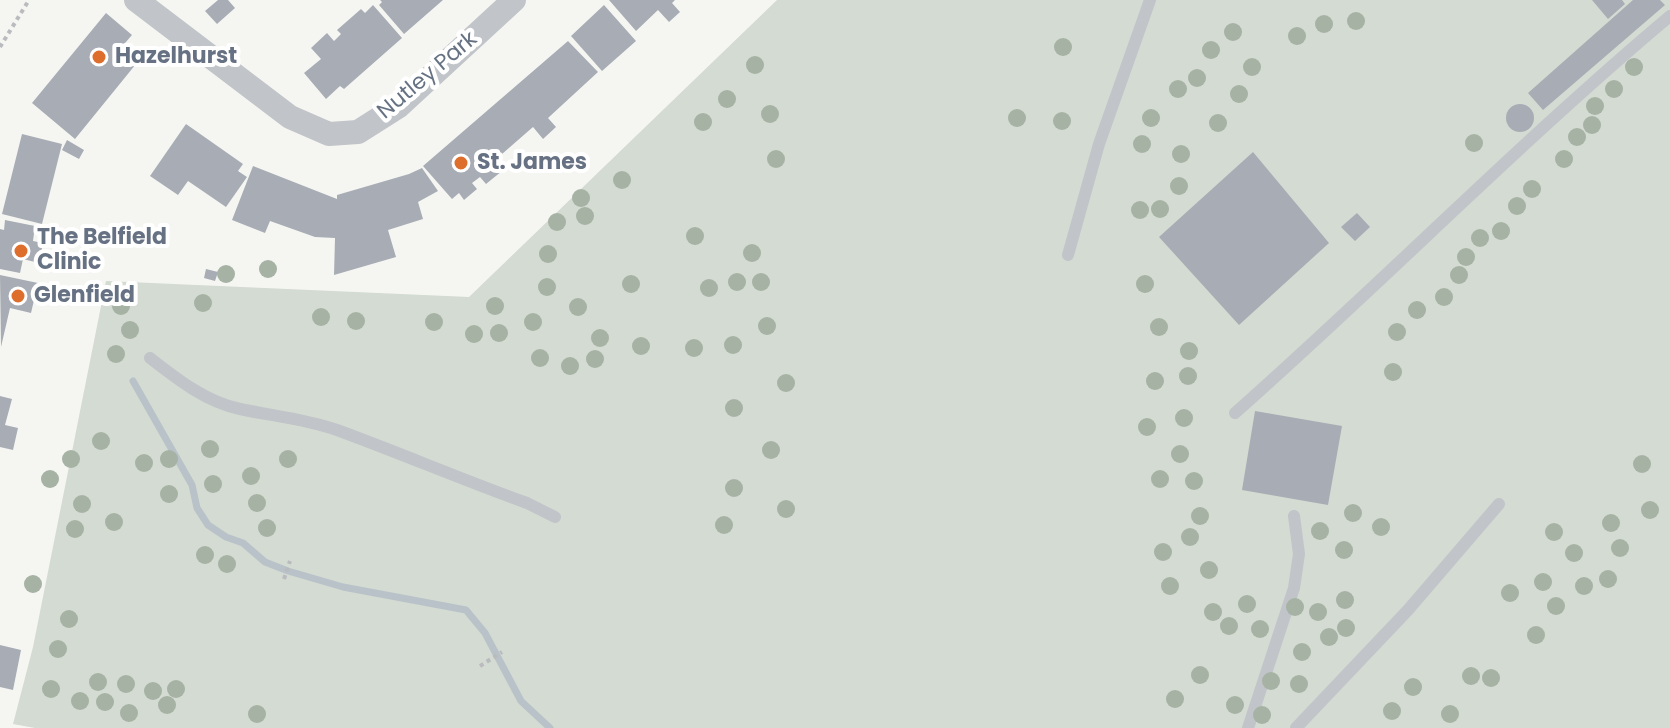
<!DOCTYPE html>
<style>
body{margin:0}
canvas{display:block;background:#f5f6f2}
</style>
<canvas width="1670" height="728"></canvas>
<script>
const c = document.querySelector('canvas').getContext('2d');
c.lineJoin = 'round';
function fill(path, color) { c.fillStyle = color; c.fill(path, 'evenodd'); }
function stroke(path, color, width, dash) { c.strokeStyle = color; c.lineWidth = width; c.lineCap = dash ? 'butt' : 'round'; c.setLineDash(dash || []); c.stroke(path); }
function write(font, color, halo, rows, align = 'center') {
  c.font = font + ' Poppins,sans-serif'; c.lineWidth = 8; c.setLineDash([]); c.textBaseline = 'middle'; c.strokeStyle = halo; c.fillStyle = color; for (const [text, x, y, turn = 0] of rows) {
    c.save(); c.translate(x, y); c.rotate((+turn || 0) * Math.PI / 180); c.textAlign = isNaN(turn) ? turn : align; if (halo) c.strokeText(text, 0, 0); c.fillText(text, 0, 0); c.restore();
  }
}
fill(new Path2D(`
 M777,0h893v728h-1635l-22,-4 20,-77 73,-366 363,16z`), '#d4dbd2');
stroke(new Path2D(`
 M133,381l59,104 5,23 11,17 18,12 17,6 22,19 23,9 55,16 123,23 19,23 36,68 29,27`), '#b9c2c8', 7);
fill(new Path2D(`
 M218,0h10l7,8 -18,16 -12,-13z
 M380,0h63l-39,34 -25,-29 3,-3z
 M609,0h66l-3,3 8,9 -11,10 -11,-12 -22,21z
 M1592,0h30l3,4 -17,15z
 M1633,0h27l5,5 -122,105 -15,-17z
 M373,5l29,33 -58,51 -4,-3 -14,13 -22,-26 17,-14 -10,-11 16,-15 7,8 7,-7 -4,-4 24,-21 4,4z
 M604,5l32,36 -34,30 -31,-35z
 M106,13l26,22 -13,15 17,14 -61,75 -43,-36z
 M568,41l30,31 -50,46 8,9 -13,12 -10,-12 -39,34 8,10 -16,13 -6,-7 -8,6 5,6 -13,11 -5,-7 -7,6 -29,-33z
 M1506 118a14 14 0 1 1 28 0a14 14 0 1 1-28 0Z
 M186,124l57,40 -5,7 9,6 -21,30 -38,-26 -10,14 -28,-19z
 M22,134l40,10 -20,80 -40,-10z
 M67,140l17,10 -5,9 -17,-9z
 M1253,152l76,91 -90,82 -80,-88z
 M253,166l84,33v-4l72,-21 13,-6 16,23 -20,11 5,17 -35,11 8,27 -62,18 1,-37 -20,-1 -45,-16 -5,12 -33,-13z
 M1357,213l13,14 -15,14 -14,-14z
 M5,220l30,6 -2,15 10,2 -4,20 -16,-4 -3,14 -20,-4v-40l4,1z
 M206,269l12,3 -3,9 -11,-3z
 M0,275l38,8 -7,30 -21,-5 -9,39z
 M0,396l12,3 -7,26 13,3 -5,22 -13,-3z
 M1255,411l87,15 -14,79 -86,-15z
 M0,645l21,5 -8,40 -13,-3z`), '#a8adb5');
stroke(new Path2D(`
 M0,47l29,-47
 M284,579l6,-18
 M480,666l22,-14`), '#b9bbbe', 4, [4, 4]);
stroke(new Path2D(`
 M1068,255l31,-111 51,-144
 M150,358c27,21 56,44 90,51 33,7 65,10 97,21 63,23 126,50 190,73l28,14
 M1235,413c147,-130 285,-271 435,-397
 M1248,728l46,-140 5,-34 -5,-38
 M1296,728l112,-118 91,-106`), '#c1c4c8', 12);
stroke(new Path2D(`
 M136,0l154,117 39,17 29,-2 41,-26 115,-106`), '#c1c4c8', 24);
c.fillStyle = '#a6b2a4';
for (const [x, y] of [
 [1356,21],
 [1324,24],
 [1233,32],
 [1297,36],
 [1063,47],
 [1211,50],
 [755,65],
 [1252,67],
 [1634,67],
 [1197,78],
 [1178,89],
 [1614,89],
 [1239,94],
 [727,99],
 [1595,106],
 [770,114],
 [1017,118],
 [1151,118],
 [1062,121],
 [703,122],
 [1218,123],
 [1592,125],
 [1577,137],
 [1474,143],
 [1142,144],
 [1181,154],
 [776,159],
 [1564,159],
 [622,180],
 [1179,186],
 [1532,189],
 [581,198],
 [1517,206],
 [1160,209],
 [1140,210],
 [585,216],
 [557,222],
 [1501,231],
 [695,236],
 [1480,238],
 [752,253],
 [548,254],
 [1466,257],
 [268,269],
 [226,274],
 [1459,275],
 [737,282],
 [761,282],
 [631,284],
 [1145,284],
 [547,287],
 [709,288],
 [1444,297],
 [203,303],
 [121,306],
 [495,306],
 [578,307],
 [1417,310],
 [321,317],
 [356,321],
 [434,322],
 [533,322],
 [767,326],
 [1159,327],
 [130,330],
 [1397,332],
 [499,333],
 [474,334],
 [600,338],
 [733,345],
 [641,346],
 [694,348],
 [1189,351],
 [116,354],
 [540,358],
 [595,359],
 [570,366],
 [1393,372],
 [1188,376],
 [1155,381],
 [786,383],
 [734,408],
 [1184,418],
 [1147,427],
 [101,441],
 [210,449],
 [771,450],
 [1180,454],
 [71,459],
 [169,459],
 [288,459],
 [144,463],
 [1642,464],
 [251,476],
 [50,479],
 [1160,479],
 [1194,481],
 [213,484],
 [734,488],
 [169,494],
 [257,503],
 [82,504],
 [786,509],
 [1650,510],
 [1353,513],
 [1200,516],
 [114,522],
 [1611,523],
 [724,525],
 [1381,527],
 [267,528],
 [75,529],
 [1320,531],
 [1554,532],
 [1190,537],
 [1620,548],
 [1344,550],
 [1163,552],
 [1574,553],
 [205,555],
 [227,564],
 [1209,570],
 [1608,579],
 [1543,582],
 [33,584],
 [1170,586],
 [1584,586],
 [1510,593],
 [1345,600],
 [1247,604],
 [1556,606],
 [1295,607],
 [1213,612],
 [1318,612],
 [69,619],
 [1229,626],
 [1346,628],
 [1260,629],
 [1536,635],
 [1329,637],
 [58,649],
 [1302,652],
 [1200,675],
 [1471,676],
 [1491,678],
 [1271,681],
 [98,682],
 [126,684],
 [1299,684],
 [1413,687],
 [51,689],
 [176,689],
 [153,691],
 [1175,699],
 [80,701],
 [105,702],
 [167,705],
 [1235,705],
 [1392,711],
 [129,713],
 [257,714],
 [1450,714],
 [1262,715]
]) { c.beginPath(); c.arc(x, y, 9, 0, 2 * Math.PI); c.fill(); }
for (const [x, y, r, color] of [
 [99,57,8,"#dd6e2b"],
 [461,163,8,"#dd6e2b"],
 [21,251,8,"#dd6e2b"],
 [18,296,8,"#dd6e2b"]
]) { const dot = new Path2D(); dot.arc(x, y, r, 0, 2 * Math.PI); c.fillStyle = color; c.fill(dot); stroke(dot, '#fff', 3); }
write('bold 22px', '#667283', '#fff', [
 ["Hazelhurst",115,57],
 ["St. James",477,163],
 ["The Belfield",37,238],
 ["Clinic",37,263],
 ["Glenfield",34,296]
], 'left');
write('22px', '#667283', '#fff', [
 ["Nutley Park",428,76,-40]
]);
</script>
